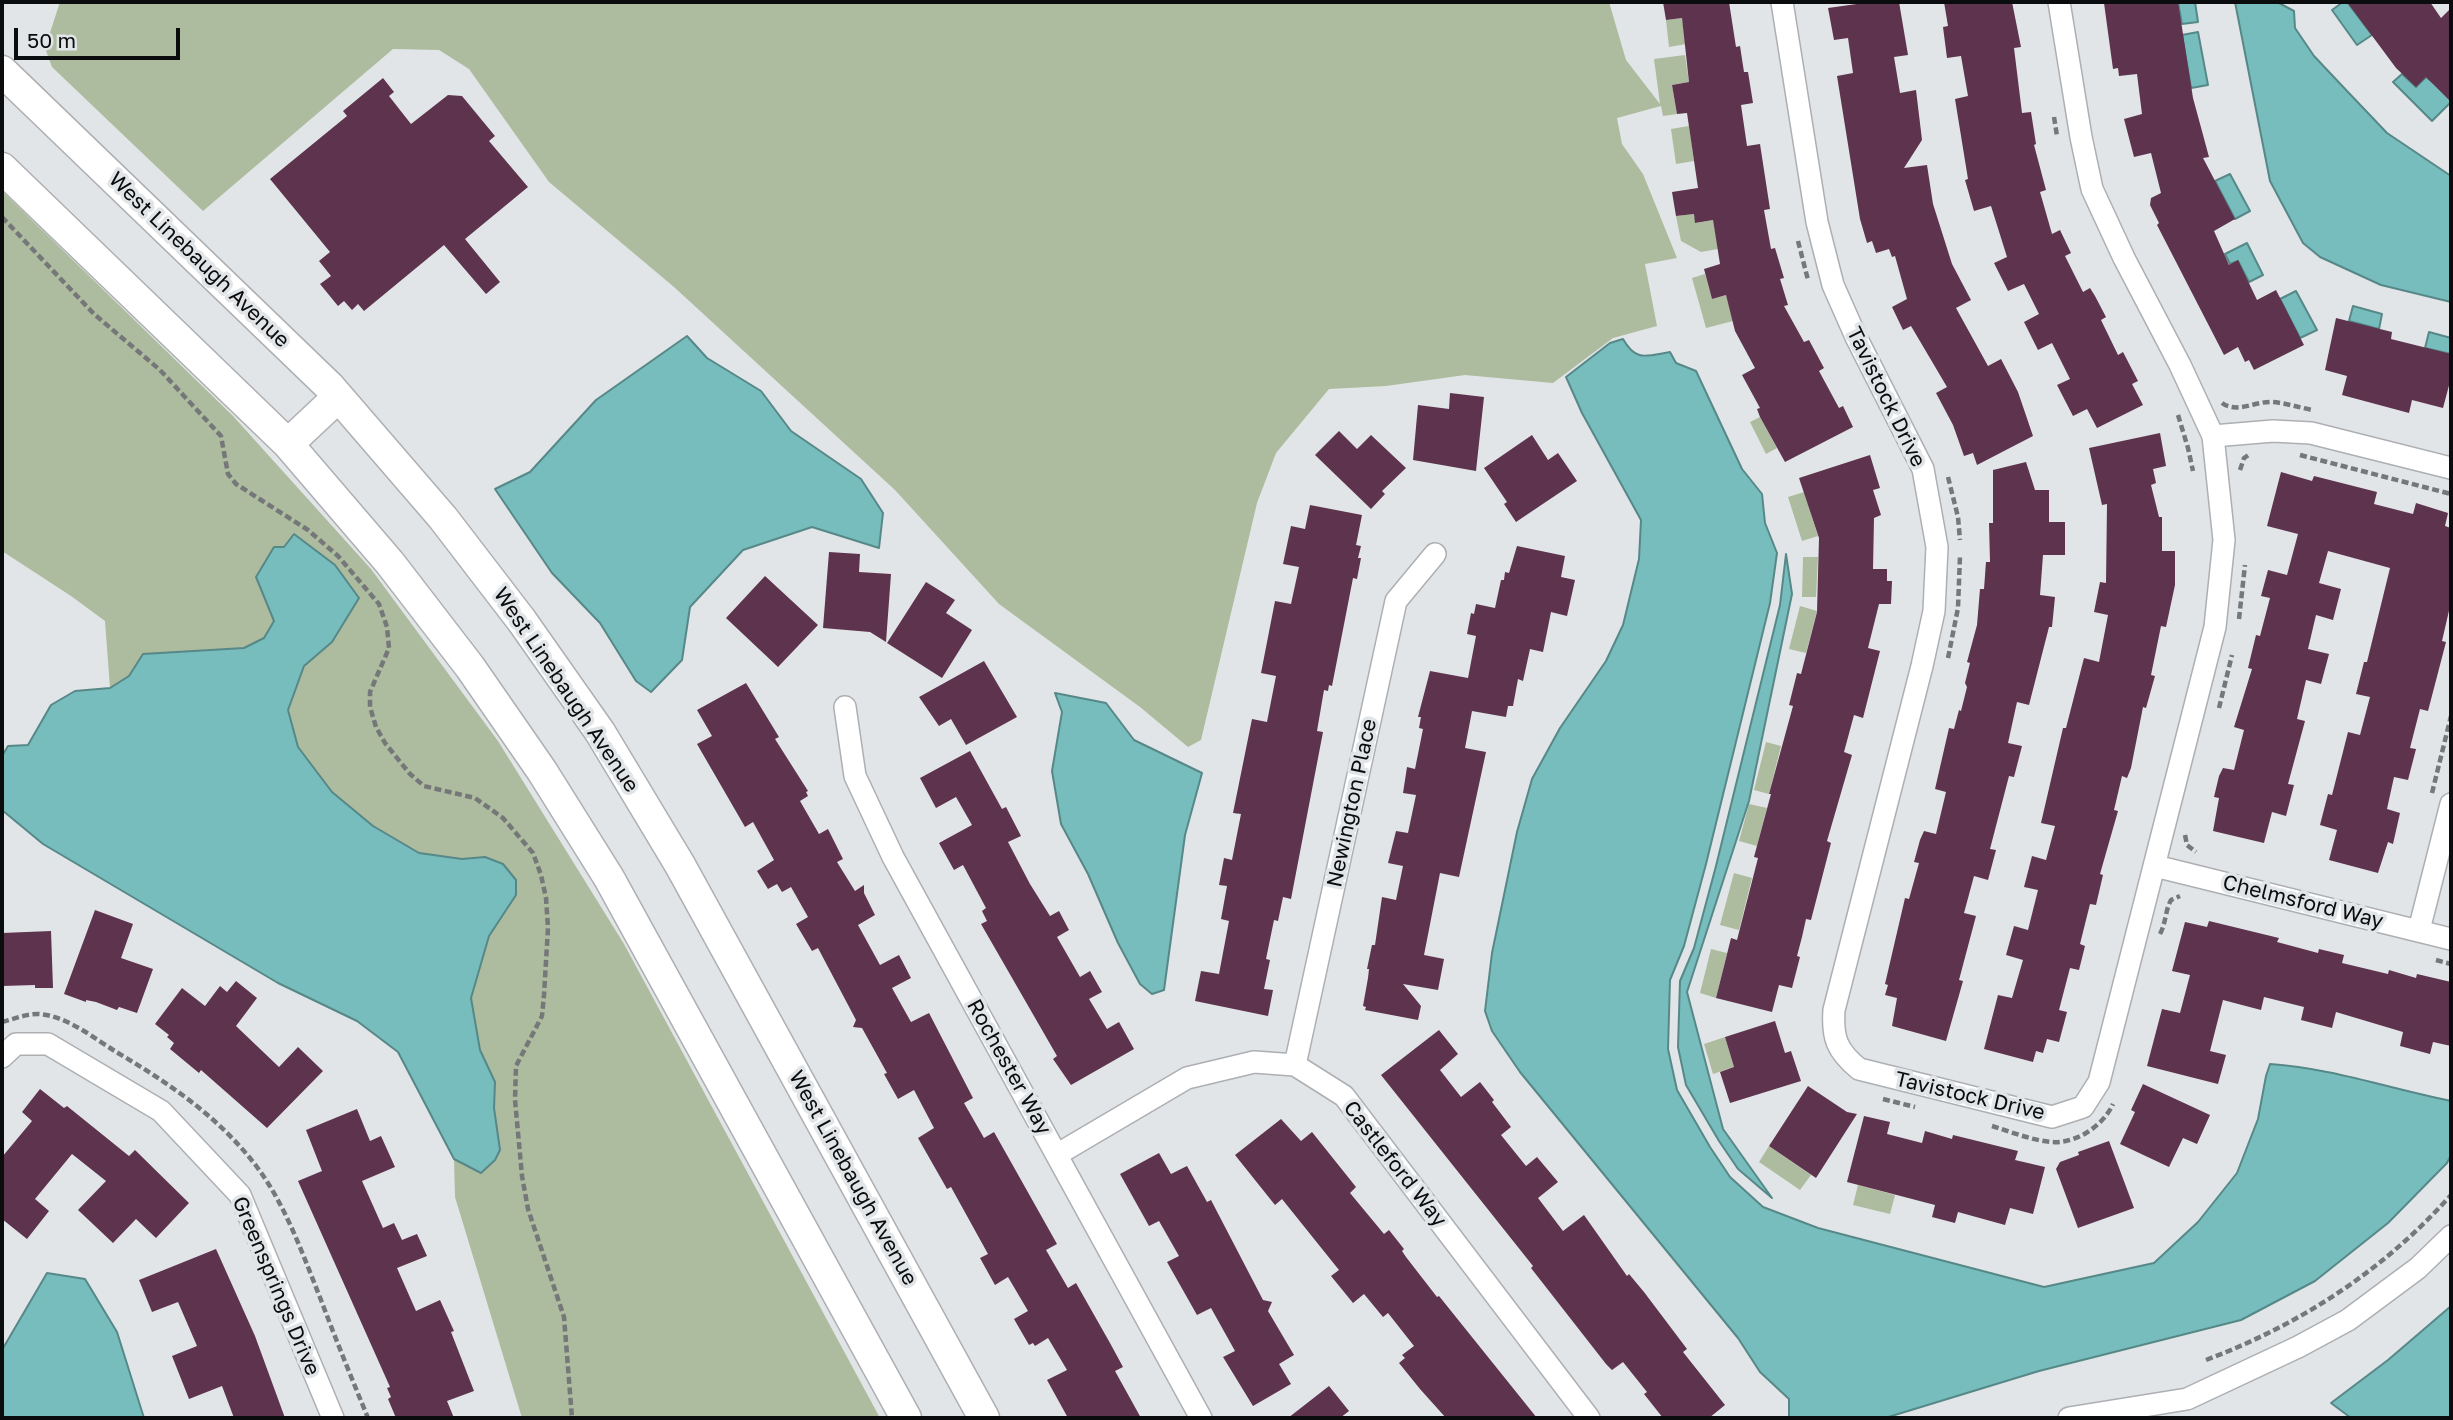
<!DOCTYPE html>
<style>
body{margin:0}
#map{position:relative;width:2453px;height:1420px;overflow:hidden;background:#e2e5e8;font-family:"Golos Text",sans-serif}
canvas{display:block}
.frame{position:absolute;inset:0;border:4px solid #0b0c0d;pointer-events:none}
.scale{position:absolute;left:14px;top:28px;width:166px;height:32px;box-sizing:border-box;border:4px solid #0b0c0d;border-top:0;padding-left:9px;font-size:21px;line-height:24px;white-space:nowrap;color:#0b0c0d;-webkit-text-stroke:5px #e2e5e8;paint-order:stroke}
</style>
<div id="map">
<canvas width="2453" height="1420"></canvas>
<div class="frame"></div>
<div class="scale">50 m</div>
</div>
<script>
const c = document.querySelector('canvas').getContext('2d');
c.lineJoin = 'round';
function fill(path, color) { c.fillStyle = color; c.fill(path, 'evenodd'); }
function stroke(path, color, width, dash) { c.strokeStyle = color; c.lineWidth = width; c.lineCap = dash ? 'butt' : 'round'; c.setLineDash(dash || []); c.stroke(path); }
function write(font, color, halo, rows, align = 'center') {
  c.font = font + ' "Golos Text",sans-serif'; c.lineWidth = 7; c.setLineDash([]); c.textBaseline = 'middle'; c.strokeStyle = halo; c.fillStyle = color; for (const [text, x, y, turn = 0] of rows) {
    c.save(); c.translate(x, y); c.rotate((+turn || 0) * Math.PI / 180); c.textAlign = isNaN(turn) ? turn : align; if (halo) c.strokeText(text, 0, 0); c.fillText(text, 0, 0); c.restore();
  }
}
fill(new Path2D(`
 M60,2h1549l17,58 34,44 -6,-45 31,-4 4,27 -17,3 5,29 -14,2 -2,-10 -44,12 5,26 21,30 34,84 -32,6 12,62 -44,12 -60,45 -88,-8 -79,11 -57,3 -53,64 -19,50 -56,237 -13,7 -48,-40 -141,-103 -104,-114 -221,-203 -125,-105 -80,-113 -30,-19 -46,-1 -190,162 -151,-144 -7,-19z
 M1682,18l4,26 -17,3 -3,-27z
 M1689,126l5,35 -18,3 -5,-35z
 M2,191l231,225 138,153 127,172 126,203 256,474h-358l-67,-221 -1,-38 -56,-107 -41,-31 -79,-38 -235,-139 -41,-34v-54l6,-10 20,-1 23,-40 24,-14 35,-3 -5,-67 -34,-25 -69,-45z
 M1694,214l2,9 17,-3 5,29 -17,3 -20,-11 -5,-25z
 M1705,274l7,25 14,-4 7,26 -27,7 -14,-50z
 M1760,417l17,31 -11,6 -16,-32z
 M1804,492l14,44 -16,5 -14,-44z
 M1803,557h15l-2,40h-14z
 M1800,606l17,5 -11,42 -17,-4z
 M1766,742l15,4 -12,48 -15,-4z
 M1749,804l18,4 -10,38 -18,-5z
 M1734,873l18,5 -13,52 -19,-5z
 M1711,949l16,4 -11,45 -16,-5z
 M1725,1037l9,30 -21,7 -9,-30z
 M1769,1146l42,29 -11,15 -41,-28z
 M1858,1185l37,10 -5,19 -37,-9z`), '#adbb9e');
const water = new Path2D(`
 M2178,2h17l3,20 -16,2z
 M2235,2h42l17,9 1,17 19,28 33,35 40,42 64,43v126l-70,-17 -61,-28 -17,-14 -33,-62z
 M2343,2h4l25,33 -15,10 -25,-35z
 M2198,32l10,53 -17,3 -9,-53z
 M2402,74l14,13 10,-10 22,17 3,8 -19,19 -39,-39z
 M2230,174l20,37 -15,8 -20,-38z
 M2247,243l16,32 -14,7 -11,-21 -8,3 -5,-10z
 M2296,291l21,39 -17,8 -20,-39z
 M2353,306l29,8 -3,15 -30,-8z
 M2429,332l22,6v16l-26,-6z
 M687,336l20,22 54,33 30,40 70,48 22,34 -4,35 -67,-21 -69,23 -53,57 -8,53 -31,32 -15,-11 -36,-58 -48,-50 -57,-84 35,-17 66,-72z
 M1623,339c13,23 23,17 47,13l6,11 20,8 46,98 20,25 3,29 12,30 -7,50 -64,261 -22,82 -14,34 -2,69 9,41 33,57 20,30 33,30 55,21 226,59 110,-24 44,-41 39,-49 21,-54 8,-43 4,-12c61,4 121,25 181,37v54l-4,8 -59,60 -73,58 -74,39 -202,51 -154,47h-96v-19l-29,-27 -22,-34 -218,-266 -28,-41 -7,-20 7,-58 25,-121 15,-53 28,-51 46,-67 17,-36 16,-66 2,-39 -59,-107 -16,-36 44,-34z
 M294,534l41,31 24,33 -27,44 -28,24 -16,44 10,37 34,45 41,34 46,27 43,6 23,-2 18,7 13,16v15l-27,41 -18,62 9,52 15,32 -1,26 6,42 -5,10 -14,13 -27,-14 -56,-107 -41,-31 -79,-38 -235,-139 -41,-34v-54l6,-10 20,-1 23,-40 24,-14 35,-3 19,-12 14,-22 101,-6 20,-10 10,-17 -18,-44 18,-30h10z
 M1786,554l6,40 -43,207 -62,191 36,137 49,69 -34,-29 -19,-28 -33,-56 -8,-38 2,-66 14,-33 22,-82 64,-261z
 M1055,693l51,10 28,37 68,33 -17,62 -21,155 -12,4 -12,-10 -22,-41 -30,-69 -27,-50 -9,-53 10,-59z
 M47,1273l38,6 32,53 27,86h-142v-68z
 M2451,1306v112h-100l-20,-15 57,-43z`);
fill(water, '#77bdbd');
stroke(water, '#578888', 2);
fill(new Path2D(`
 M1663,2h66l7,45 4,-1 4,26h4l5,31 -12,2 6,41 13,-2 10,65 -6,1 7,39 4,-1 9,30 -4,1 8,26 -4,1 20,36 5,-2 15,28 -5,3 20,37 4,-2 10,21 -68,35 -25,-45 -3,-8 3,-1 -18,-33 13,-7 -20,-37 -9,-36 -14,4 -8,-30 16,-5 -7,-44 -18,3 -1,-9 -18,2 -4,-24 26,-4 -11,-75 -10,1 -5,-29 17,-3 -7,-64 -16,2z
 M1871,2h28l9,53 -14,2 6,36 16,-3 6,50 -18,28 23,-3 6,39 19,60 19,36 -15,8 32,58 13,-7 17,33 15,44 -56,29 -4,-12 -9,3 -11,-31 -17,-32 11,-6 -36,-61 -8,4 -11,-23 15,-8 -12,-43 -3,1 -3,-8 -13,4 -4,-12 -5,2 -7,-24 -23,-143 16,-3 -5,-35 -14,2 -6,-32z
 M1944,2h68l9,45 -7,1 8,65 9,-1 5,32 -2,1 12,45 -6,2 12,42 8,-4 11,23 -6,3 18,36 7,-4 5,8 11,21 -5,3 17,35 5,-3 15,29 -6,3 11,21 -46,23 -10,-19 -14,7 -16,-31 13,-6 -18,-36 -14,7 -14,-28 15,-8 -15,-30 -16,7 -14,-28 13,-6 -16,-51 -17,5 -9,-31 3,-1 -13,-80 13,-3 -7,-40 -14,2 -4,-31 5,-1z
 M2115,2h63l15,96 16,59 -6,1 32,61 -21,12 15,34 9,-5 19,40 19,-10 28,55 -50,25 -5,-10 -4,2 -7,-15 -14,8 -67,-130 2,-2 -9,-18 1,-7 10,-5 -10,-40 -17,4 -10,-38 18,-5 -5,-40 -18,2 -1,-8 -5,1 -9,-66z
 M2347,2h83l11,16 10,-10v94l-25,-25 -10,10 -20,-19z
 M383,78l11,14 -5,4 22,28 37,-29 14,1 33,40 -6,5 39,46 -63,52 35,43 -14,12 -42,-49 -80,66 -6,-7 -6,6 -8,-9 -6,5 -18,-22 11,-8 -12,-15 11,-9 -60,-73 77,-63 -4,-5z
 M2336,318l56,14 -1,7 60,15v24l-8,30 -31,-8 -3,13 -67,-18 5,-19 -22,-6z
 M1450,393l34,4 -8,74 -63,-11 5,-55 31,4z
 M1339,431l18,18 14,-14 35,33 -24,23 3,3 -14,15 -56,-54z
 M2160,433l6,33 -13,3 3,14 -5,2 8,32h3v34h13v34l-9,42 -5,-1 -10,49 4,1 -9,32 -3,-1 -12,61 -4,10 -5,-2 -8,34 4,1 -18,63 3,1 -7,30 -6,-1 -10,40 5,2 -6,24 -9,-2 -11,42 8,2 -8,30 -12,-3 -4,14 -7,-2 -3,11 -49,-13 14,-54 14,3 11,-38 -17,-5 8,-29 14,4 10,-40 -14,-3 8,-31 14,4 9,-34 -14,-3 22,-95h3l18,-70 15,4 9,-47 -14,-3 6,-30 6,1 1,-79 -5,1 -13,-57z
 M1532,435l16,25 10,-7 19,28 -61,41 -12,-18 3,-2 -23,-34z
 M1870,455l10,33 -7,2 8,25 -7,3 -1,51h14v12h5l-1,23h-12l-11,44 12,3 -17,67 -9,-3 -10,37 8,3 -25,86 4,2 -20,77 -5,-1 -4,18 -5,19 3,1 -8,31 -13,-3 -7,27 -56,-14 15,-60 6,2 21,-82 -4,-1 17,-63h-2l24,-88 -4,-1 8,-32 4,1 16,-62 2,-74 -20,-60z
 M2026,462l9,28h14v32h16v33h-22l-3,40 15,2 -3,30h-3l-20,78 -12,-3 -9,41 14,3 -8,31 -5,-1 -19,73 6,1 -8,30 -14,-4 -10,37 12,3 -17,64 4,1 -17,60 -54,-15 5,-28 -12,-3 3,-10 -3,-1 20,-86 4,1 10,-36 -5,-1 6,-22 4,-9 12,3 10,-42 -11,-3 14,-61 5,1 5,-19 2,1 6,-24 -2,-4 5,-20 -3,-1 10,-37 3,-36h4l2,-27h4l-1,-39h4v-53z
 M2281,472l31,9 2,-5 63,16 -3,12 39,10 3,-11 32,10 -3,13 6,2v74l-9,39 4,1 -18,69 -8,-2 -10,39 6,1 -8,31 -14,-3 -7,32 13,4 -7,31 -5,-2 -10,31 -49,-13 8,-30 -17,-5 8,-31 4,1 16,-63 12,3 10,-38 -14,-3 8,-32h3l23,-94 -62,-17 -9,32 22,6 -8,31 -17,-5 -8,34 21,5 -8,30 -15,-4 -9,39 8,2 -17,63 6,1 -8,31 -14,-4 -8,31 -51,-12 6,-33 -5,-1 5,-21 4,-8 11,2 10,-40 -10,-3 18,-58 -4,-1 8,-33 4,1 10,-38 -9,-2 7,-26 19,5 11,-41 -31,-8z
 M1310,505l52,10 -6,30 5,1 -3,12h3l-4,21 -4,-1 -21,108 -3,-1 -1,6 -4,-1 -7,41 6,1 -32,167 -8,-2 -5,24 -4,-1 -8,39 4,1 -6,29 9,1 -5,26 -73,-15 6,-30 18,3 10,-53 -8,-2 6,-33 -8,-1 5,-27 8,2 9,-46 -8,-1 19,-94 15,3 9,-46 -15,-3 14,-72 16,3 8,-37 -16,-3 8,-38 14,3z
 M1517,546l48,10 -4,21 14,3 -8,36 -16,-4 -8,40 -13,-3 -7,32 -5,-2 -5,27h-5l-2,11 -34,-6 -7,37 21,4 -27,125 -19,-4 -16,82 20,4 -6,31 -35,-6 18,22 -3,14 -53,-10 1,-3 -3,-1 5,-28 1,-9h-2l5,-24h3l7,-48 14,3 7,-34 -15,-3 8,-32 12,2 8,-38 -13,-2 4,-26 8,2 8,-40 -4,-1 2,-11h-3l12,-46 38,7 8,-42 -9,-2 4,-21 3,1 2,-10 19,4 6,-28h3l1,-8 4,1z
 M829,552l31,2 -1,18 32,2 -5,68 -16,-10 -47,-4z
 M765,576l53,49 -40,42 -52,-49z
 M926,582l29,18 -9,13 26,17 -30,48 -55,-35z
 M984,661l33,56 -51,28 -15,-26 -12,7 -20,-29z
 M746,683l33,54 -4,2 33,52 -2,1 2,4 -8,5 19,33 9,-5 15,30 -6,3 18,29 9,-6v8l11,22 -17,10 22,40 19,-10 12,23 -19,10 19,34 18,-9 44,85 -9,5 20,35 10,-6 13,23 50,89 -11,6 22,38 8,-5 34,60 13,24 -8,4 26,47h-73l-21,-38 20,-10 -19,-32 -13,8 -2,-3 -4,2 -15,-26 14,-8 -20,-34 -13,8 -15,-27 8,-4 -37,-67 -4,2 -29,-51 16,-10 -20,-38 -16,9 -14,-25 3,-1 -25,-45 -9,-1 3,-7 -38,-72 -6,3 -16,-27 12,-7 -17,-30 -9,5 -5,-8 -9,5 -11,-18 17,-11 -21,-38 -8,5 -48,-83 15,-8 -15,-26z
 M970,751l32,58 4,-2 15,29 -13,6 22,42 20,32 9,-5 10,19 -12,7 23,40 10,-6 12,21 -13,7 18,30 12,-7 15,27 -63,36 -18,-26 4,-3 -76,-132 6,-3 -5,-10 4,-3 -23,-43 -9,5 -15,-27 33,-18 -16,-28 -20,11 -16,-30z
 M95,910l38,14 -12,34 32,11 -16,44 -18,-6 -2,3 -21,-8 -10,-2v2l-22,-8z
 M2209,921l70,17 -2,4 41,11 1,-4 25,6 -2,8 46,11 1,-4 27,8 1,-4 34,8v64l-18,-4 -3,12 -30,-8 3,-14 -67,-20 -4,16 -31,-8 3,-13 -40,-10 -3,13 -38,-10 -13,51 16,4 -8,29 -71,-18 15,-57 18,4 10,-38 -18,-4 13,-49 22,5z
 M51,931l2,57h-18v-3l-33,1v-53z
 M236,981l21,17 -21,28 43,41 19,-20 25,24 -56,57 -66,-58 -2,3 -29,-24 4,-6 -7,-6 2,-2 -14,-11 27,-36 23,18 15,-20 7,6z
 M1775,1021l10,32 6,-2 10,30 -71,22 -10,-31 14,-5 -9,-30z
 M1439,1030l19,24 -18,16 21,27 19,-15 14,18 -2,2 19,25 -10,8 25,31 11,-9 21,25 -20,16 25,33 21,-16 43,61 2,-2 15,18 43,57 -4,3 42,53 -16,13h-46l-19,-24 3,-2 -24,-30 -11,8 -6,-6 -75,-96 2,-2 -152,-191z
 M2143,1084l67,31 -13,29 -14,-6 -14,29 -49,-23 15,-32 -4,-2z
 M1808,1086l39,26 10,2 -41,64 -47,-32z
 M40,1089l24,19 3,-2 62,50 6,-6 54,53 -33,35 -20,-19 -23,24 -35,-33 28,-29 -34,-27 -37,45 14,12 -22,28 -25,-20v-62l30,-36 -10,-9z
 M357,1109l13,32 11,-5 14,31 -33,14 21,47 11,-5 8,17 15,-6 10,22 -30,12 19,43 24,-11 14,31 -3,1 23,59 -27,10 7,17h-58l-8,-19 3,-2 -4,-9 3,-1 -92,-206 24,-10 -16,-41z
 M1864,1116l26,6 -3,12 35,9 3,-12 27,8 1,-4 65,16 -3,9 30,7 -12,47 -23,-6 -5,17 -47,-13 -3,11 -23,-6 3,-12 -88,-23z
 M1281,1119l20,22 11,-9 44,55 -6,6 34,41 5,-4 15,19 -2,2 4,6 31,40 2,-1 98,122h-91l-26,-29 -21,-26 6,-5 -3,-3 12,-9 -26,-33 -5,4 -19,-23 -11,9 -22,-27 8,-6 -57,-71 -7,6 -40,-50z
 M2109,1141l25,67 -56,20 -22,-59 4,-7 19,-7 -1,-3z
 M1159,1153l12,21 16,-8 20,36 4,-2 52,100 9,2 -4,9 26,44 -15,9 12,20 -38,22 -30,-49 12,-6 -24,-43 -14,7 -30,-53 12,-6 -20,-35 -10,5 -29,-52z
 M216,1249l39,87 30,82h-51l-12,-32 -33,13 -17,-43 25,-10 -19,-44 -26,10 -13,-32z
 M1329,1386l20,25 -9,7h-52z`), '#5d334d');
const street = new Path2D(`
 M1782,2l35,220 16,63 23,52 67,132 14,78 -3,64 -12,55 -88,344c-2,28 3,41 25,59l193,48 31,-10 16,-25 116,-455 9,-87 -11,-104 -33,-71 -56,-107 -32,-69 -11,-52 -22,-135
 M2213,436l60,-5 38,2 140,35
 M845,707l10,69 38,81 308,561
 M2155,866l296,73
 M2419,930l32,-126
 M2,1057l14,-13h32l113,67 79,84 93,223
 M1295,1065l101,-464 39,-47
 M1058,1154l129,-76 67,-16 41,3 49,31 245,322
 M2069,1418l118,-19 111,-52 50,-27 70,-52 33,-32`);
const secondary = new Path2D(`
 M2,71l328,316 113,131 79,103 78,111 80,133 304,553
 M2,168l286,276 102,119 80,104 72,104 67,107 297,540
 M288,444l50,-47`);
stroke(street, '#adafb2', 24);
stroke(secondary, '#adafb2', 33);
stroke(new Path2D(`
 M2054,117l3,19
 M2,217l92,97 66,56 61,66 7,38 8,10 72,46 30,26 41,48 8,23 2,21 -19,44v15l6,20 9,16 25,31 14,12 51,12 28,20 30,35 8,22 5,23 2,30 -4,67 -2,21 -26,50 -1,34 7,76 6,33 36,108 8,101
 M1798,241l10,39
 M2222,403c15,11 33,-2 50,-1 13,1 26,5 40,8
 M2178,415l10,33 5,23
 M2300,455l151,39
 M2240,470l4,-12 6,-4
 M1948,477l10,40 2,23
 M2239,619l6,-54
 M1948,658l10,-50 2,-52
 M2219,708l13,-53
 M2432,793l19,-77
 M2185,835l2,10 9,7
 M2160,934c6,-11 5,-23 11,-34l9,-4
 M2436,960l15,4
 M2,1022c12,-3 23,-8 36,-8 28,1 57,25 80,39 52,31 101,64 139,114 29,39 46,88 64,133 15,40 31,79 47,118
 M1883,1099l32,8
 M1992,1126c19,6 39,14 59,16 25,2 52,-16 62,-38
 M2206,1360c95,-36 177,-89 245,-165`), '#757779', 4.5, [7, 3.5]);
stroke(street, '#fff', 21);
stroke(secondary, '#fff', 30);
write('21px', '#0b0c0d', '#e2e5e8', [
 ["West Linebaugh Avenue",199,260,44],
 ["Tavistock Drive",1886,397,64],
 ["West Linebaugh Avenue",566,690,56],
 ["Newington Place",1352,803,-78],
 ["Chelmsford Way",2303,902,14],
 ["Rochester Way",1009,1067,61],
 ["Tavistock Drive",1970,1096,13],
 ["Castleford Way",1395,1164,52],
 ["West Linebaugh Avenue",853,1178,61],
 ["Greensprings Drive",276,1286,67]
]);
</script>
